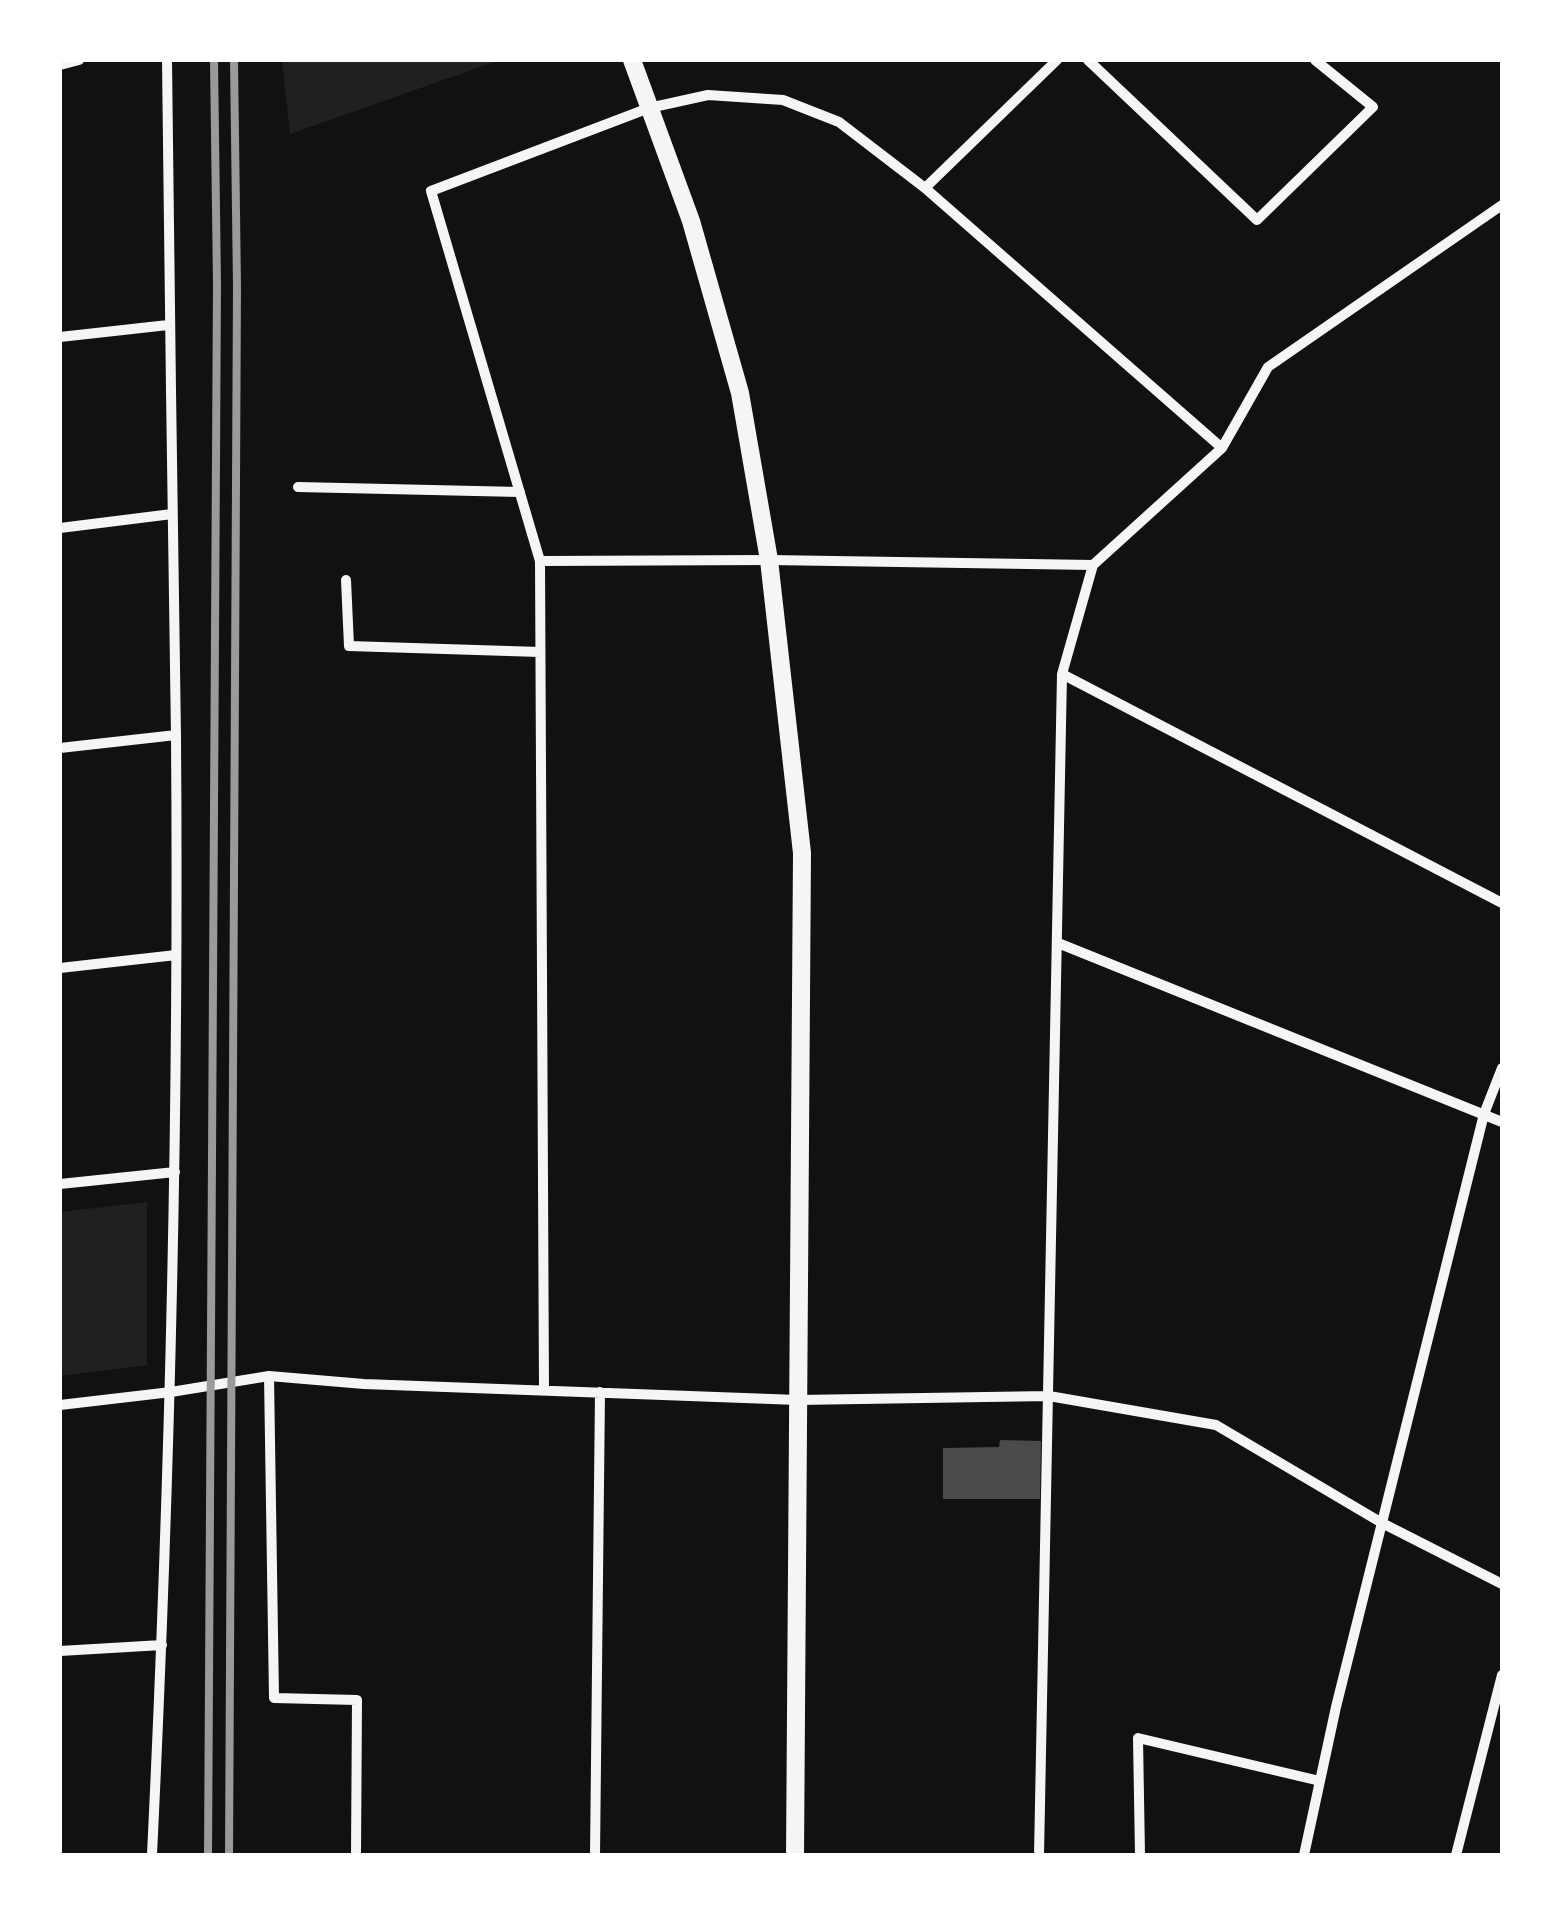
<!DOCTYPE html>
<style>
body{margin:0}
#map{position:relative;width:1562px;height:1915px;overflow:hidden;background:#111;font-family:"Varela Round",sans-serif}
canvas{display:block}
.frame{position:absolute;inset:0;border:62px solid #fff;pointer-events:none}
</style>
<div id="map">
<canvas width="1562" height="1915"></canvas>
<div class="frame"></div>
</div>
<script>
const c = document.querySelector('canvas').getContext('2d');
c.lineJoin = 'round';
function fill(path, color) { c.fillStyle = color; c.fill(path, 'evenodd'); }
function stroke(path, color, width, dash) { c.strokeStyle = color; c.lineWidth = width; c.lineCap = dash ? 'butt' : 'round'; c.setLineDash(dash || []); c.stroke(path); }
fill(new Path2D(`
 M282,60h218l-210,74z
 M147,1202v163l-87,11v-164z`), '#202020');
fill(new Path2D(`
 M1000,1440l41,1 -1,58h-97v-51l56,-1z`), '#4a4a4a');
stroke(new Path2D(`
 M1088,60l169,160 116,-113 -58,-47
 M60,65l19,-5
 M925,188l132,-128
 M60,337l108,-12
 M1222,448l46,-81 234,-162
 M298,487l222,5
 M60,528l112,-14
 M540,561l229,-1 324,5
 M346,580l3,66 191,6
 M1062,674l440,229
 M60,748l116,-13
 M1058,943l444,179
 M60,968l116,-13
 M60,1184l115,-12
 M269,1376l5,322 83,2 -1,155
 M544,1390l-4,-829 -109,-370 218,-83 59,-13 75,5 56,22 86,66 297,260 -129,117 -31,109 -23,1181
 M60,1405l111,-13 98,-16 95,8 434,16 251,-4 167,29 166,98 120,61
 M60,1651l102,-6
 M152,1855c18,-373 27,-745 24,-1118 -2,-226 -8,-451 -9,-677
 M595,1855l5,-463
 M1140,1855l-2,-117 182,43
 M1304,1855l32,-148 148,-593 18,-46
 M1456,1855l46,-180`), '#f5f5f5', 10);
stroke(new Path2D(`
 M632,60l59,161 49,172 29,167 33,293 -7,1002`), '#f5f5f5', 18);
stroke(new Path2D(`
 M208,1855l9,-1571 -3,-224
 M229,1855l8,-1568 -3,-227`), '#9a9a9a', 8);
</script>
